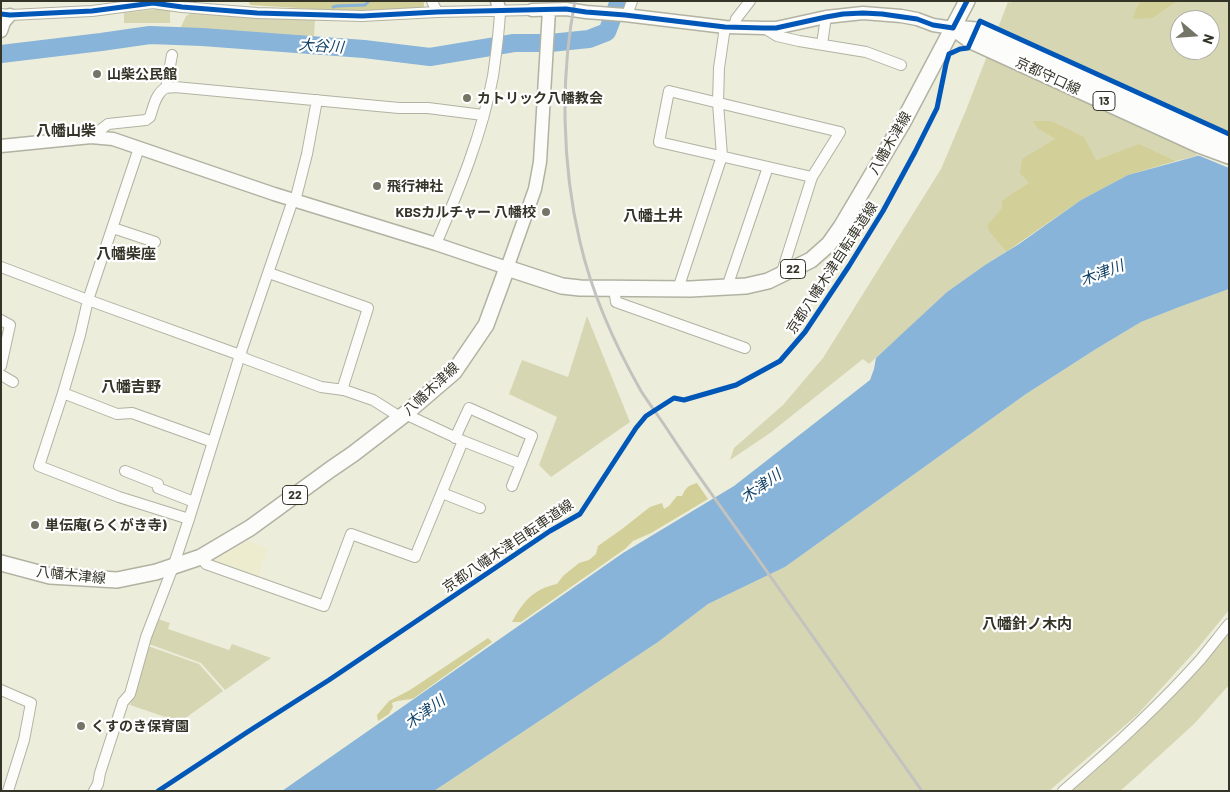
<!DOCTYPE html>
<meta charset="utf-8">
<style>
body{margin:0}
#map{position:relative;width:1230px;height:792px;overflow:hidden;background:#ededdb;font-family:Barlow,sans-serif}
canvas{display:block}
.frame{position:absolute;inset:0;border:2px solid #353428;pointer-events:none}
.north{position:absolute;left:1170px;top:10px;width:50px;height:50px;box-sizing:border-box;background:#fff;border:1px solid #aeaea9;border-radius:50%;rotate:108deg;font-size:14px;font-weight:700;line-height:20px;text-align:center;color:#353428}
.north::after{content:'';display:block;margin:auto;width:18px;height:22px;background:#757567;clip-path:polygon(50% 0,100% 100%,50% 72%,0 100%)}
</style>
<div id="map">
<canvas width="1230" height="792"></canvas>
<div class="frame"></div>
<div class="north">N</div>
</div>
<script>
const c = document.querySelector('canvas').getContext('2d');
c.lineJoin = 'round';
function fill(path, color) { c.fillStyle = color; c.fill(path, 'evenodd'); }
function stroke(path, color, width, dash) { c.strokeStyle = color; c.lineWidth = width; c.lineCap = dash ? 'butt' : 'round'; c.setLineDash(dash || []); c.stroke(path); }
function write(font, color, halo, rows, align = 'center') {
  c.font = font + ' Barlow,"Noto Sans JP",sans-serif'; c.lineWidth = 4.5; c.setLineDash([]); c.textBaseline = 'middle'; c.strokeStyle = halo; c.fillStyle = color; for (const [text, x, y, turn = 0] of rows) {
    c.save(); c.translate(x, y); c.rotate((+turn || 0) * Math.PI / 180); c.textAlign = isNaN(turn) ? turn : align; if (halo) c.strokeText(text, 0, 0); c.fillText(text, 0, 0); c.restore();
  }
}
fill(new Path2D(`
 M248,541l20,7 -10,29 -45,-16z`), '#edeccf');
fill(new Path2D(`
 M1014,1h126l-4,7 17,10 25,-17h51v130l-28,24 -25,6 -37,-16 -43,15 -58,-31 17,10 -25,44 -28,17 1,8 -7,8 -5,18 15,18 -21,13 -38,27 -42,40 -36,32 -6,-5 -93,74 -40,27 4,-12 49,-43 40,-47 118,-189 25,-59 42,-108 2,1zM1180,20h30v30h-30z
 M159,9l11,2v12h-46v-10z
 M194,12l121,7 -1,19 -134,-9 6,-13z
 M1229,289v321l-31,38 -61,67 -88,76h-615l224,-149 50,-38 77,-37 241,-173 70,-45 45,-27 37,-15z
 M587,316l43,106 -79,55 -12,-12 18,-48 -48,-23 13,-34 46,17z
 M158,619l12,4 -2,6 61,21 3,-6 39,14 -46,32 -24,-27 -52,-19z
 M1229,632v53l-35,39 -57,52 -17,15h-48c57,-48 110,-101 157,-159z
 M148,646l51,18 24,27 -43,31 -50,-17z`), '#d6d6b3');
fill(new Path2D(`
 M249,1h174l1,2v5l-29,2h-66l-78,-5 -2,-2z
 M1140,1h38l-25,17 -20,1 3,-11z
 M1033,121h18l33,16 12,23 43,-16 37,17 -48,14 -47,25 -75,52 -15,-18 -4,-8 15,-18v-8l27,-17 -9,-10 2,-14 33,-20 -17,-10z
 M697,483l11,16 -57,34 -18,8 -8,8 -104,73h-9c11,-21 22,-33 45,-38l6,-8 16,-13 10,-3 7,-6 2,-8 24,-17 28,-22 12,-4 2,6 5,-3 8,-10h5c4,-9 6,-10 15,-13z
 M488,638l4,4 -78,56c-9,3 -14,1 -22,5l1,4 -4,7 -11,7 -1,-6 12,-14 21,-11z`), '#d2cf98');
fill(new Path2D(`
 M1227,131h2v158l-50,18 -38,15 -45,27 -70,45 -241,173 -77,37 -50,38 -224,149h-152l341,-238 111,-67 136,-106 4,-11 2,-11 71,-66 38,-27 34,-21 62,-44 47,-25 73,-20z`), '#87b4d8');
fill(new Path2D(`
 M1225,130l4,2v36l-34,-14 9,-4z`), '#ededdb');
stroke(new Path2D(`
 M333,7l4,-1 28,-1 4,-4`), '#87b4d8', 3);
stroke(new Path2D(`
 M1,54l100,-12 49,-7 52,2 162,12 66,8 84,-14h36l39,-4 18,-7 12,-31`), '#87b4d8', 18);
const minor = new Path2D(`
 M432,1l5,11
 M1,14l9,1 82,-4 61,-8 29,4 75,6 105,3 75,-4 95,-2
 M627,15l5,-14
 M734,27l2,-8 14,-18
 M764,28l13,8 22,5 67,11 35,13
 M822,44l4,-27
 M166,88l6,-33
 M91,137l17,-13 38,-4 4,-3c3,-9 6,-25 16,-29 3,-1 6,0 9,-1l224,21h29l55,7
 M139,148l-51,152 -8,35 -17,58 -24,73 80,31 70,22
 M295,201l12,-47 10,-54
 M113,228l42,14
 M436,244c23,-54 46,-109 57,-168 3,-21 6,-43 7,-64
 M1,267l87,33 152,55 6,4 75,28 23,3 29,10 27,17
 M269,273l99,35 -26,82
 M781,275l31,-98 28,-45 -171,-41 -10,51 153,35
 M727,287l41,-120
 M614,289l2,13 129,46
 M678,289l44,-133 -4,-53 1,-35 6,-41
 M1,320l9,5 -9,41
 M1,375l12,7
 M63,393l54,21 15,-1 81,29
 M405,414l58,27 58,23
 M455,438l14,-30 63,28 -20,50
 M125,471l33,13v4l36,14
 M442,493l38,15
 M201,557l5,7 118,42 27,-72 64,23 48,-116
 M1,690l30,13 -7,37 -16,51
 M94,791l4,-7 2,-11 23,-71 7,-8 16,-57 27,-70 16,-48 51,-164 53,-155
 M1063,791c48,-41 95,-84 137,-131 10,-12 19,-24 29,-36`);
const tertiary = new Path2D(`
 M497,1l3,11
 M532,10l34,-1 20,3 39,3 100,12 39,1h12l50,-11 37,-4 38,3 16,3 16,6 20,3
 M1,31l3,-9 6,-7
 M1,146l90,-9 22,2 161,55 162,50 71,24 28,-79 5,-27 9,-152`);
const primary = new Path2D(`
 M953,28l18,13 228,104 30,11
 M954,28l22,2 10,4 220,100 23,9
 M1,563l49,13 67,4 39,-8 45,-15 49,-29 81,-59 22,-15 52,-40 49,-42 32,-47 21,-57 55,18 18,2 110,1 56,-3 22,-5 43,-21 18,-16 12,-17 61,-103 65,-123`);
stroke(minor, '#b2b2a3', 12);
stroke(tertiary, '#b2b2a3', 15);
stroke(primary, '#b2b2a3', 18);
stroke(minor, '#fcfcfa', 10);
stroke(tertiary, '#fcfcfa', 12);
stroke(primary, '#fcfcfa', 15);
stroke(new Path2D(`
 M575,1c-15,77 -13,165 5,241 12,52 35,103 61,149 9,14 19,27 28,41 26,40 54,78 82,117 57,81 114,161 171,242`), '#c3c2be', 3);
stroke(new Path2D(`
 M1,14l9,1 82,-4 61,-8 29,4 75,6 105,3 75,-4 129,-3 20,3 39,3 100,12 39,1h12l50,-11 17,-3 20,-1 19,1 35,5 16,6 20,3 14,-27
 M158,791l91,-60 80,-51 221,-149 30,-17 56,-86 10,-12 28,-18 10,2 52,-15 44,-24 25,-29 44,-66 34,-55 32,-59 22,-44 9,-44 3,-10 11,-5 8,-1 12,-27 249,113`), '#0057b8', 5);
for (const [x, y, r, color] of [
 [97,74,5,"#757567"],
 [467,98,5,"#757567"],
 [377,186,5,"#757567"],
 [546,212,5,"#757567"],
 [35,525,5,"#757567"],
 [81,726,5,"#757567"]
]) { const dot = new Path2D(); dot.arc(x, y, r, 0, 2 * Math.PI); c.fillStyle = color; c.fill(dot); stroke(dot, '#fff', 2); }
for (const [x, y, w] of [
 [1104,101,22],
 [793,269,25],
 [295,495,25]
]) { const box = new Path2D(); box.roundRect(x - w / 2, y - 9.5, w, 19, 4); c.fillStyle = '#fff'; c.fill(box); stroke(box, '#353428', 1); }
write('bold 12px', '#353428', null, [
 ["13",1104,101],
 ["22",793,269],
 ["22",295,495]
]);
write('bold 14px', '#353428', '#fff', [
 ["山柴公民館",107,74],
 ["カトリック八幡教会",477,98],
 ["飛行神社",387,186],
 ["KBSカルチャー 八幡校",536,212,"right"],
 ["単伝庵(らくがき寺)",45,525],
 ["くすのき保育園",91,726]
], 'left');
write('14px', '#353428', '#fff', [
 ["京都守口線",1048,76,25],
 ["八幡木津線",890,143,-60],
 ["京都八幡木津自転車道線",832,268,-57],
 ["八幡木津線",431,389,-43],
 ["京都八幡木津自転車道線",508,546,-34],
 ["八幡木津線",71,575,6]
]);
write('italic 15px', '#114268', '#fff', [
 ["大谷川",321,46,4],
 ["木津川",1102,273,-21],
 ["木津川",761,486,-35],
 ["木津川",425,712,-36]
]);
write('bold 15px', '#353428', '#fff', [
 ["八幡山柴",66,131],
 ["八幡土井",653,216],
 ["八幡柴座",126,254],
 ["八幡吉野",131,387],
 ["八幡針ノ木内",1027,624]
]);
</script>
